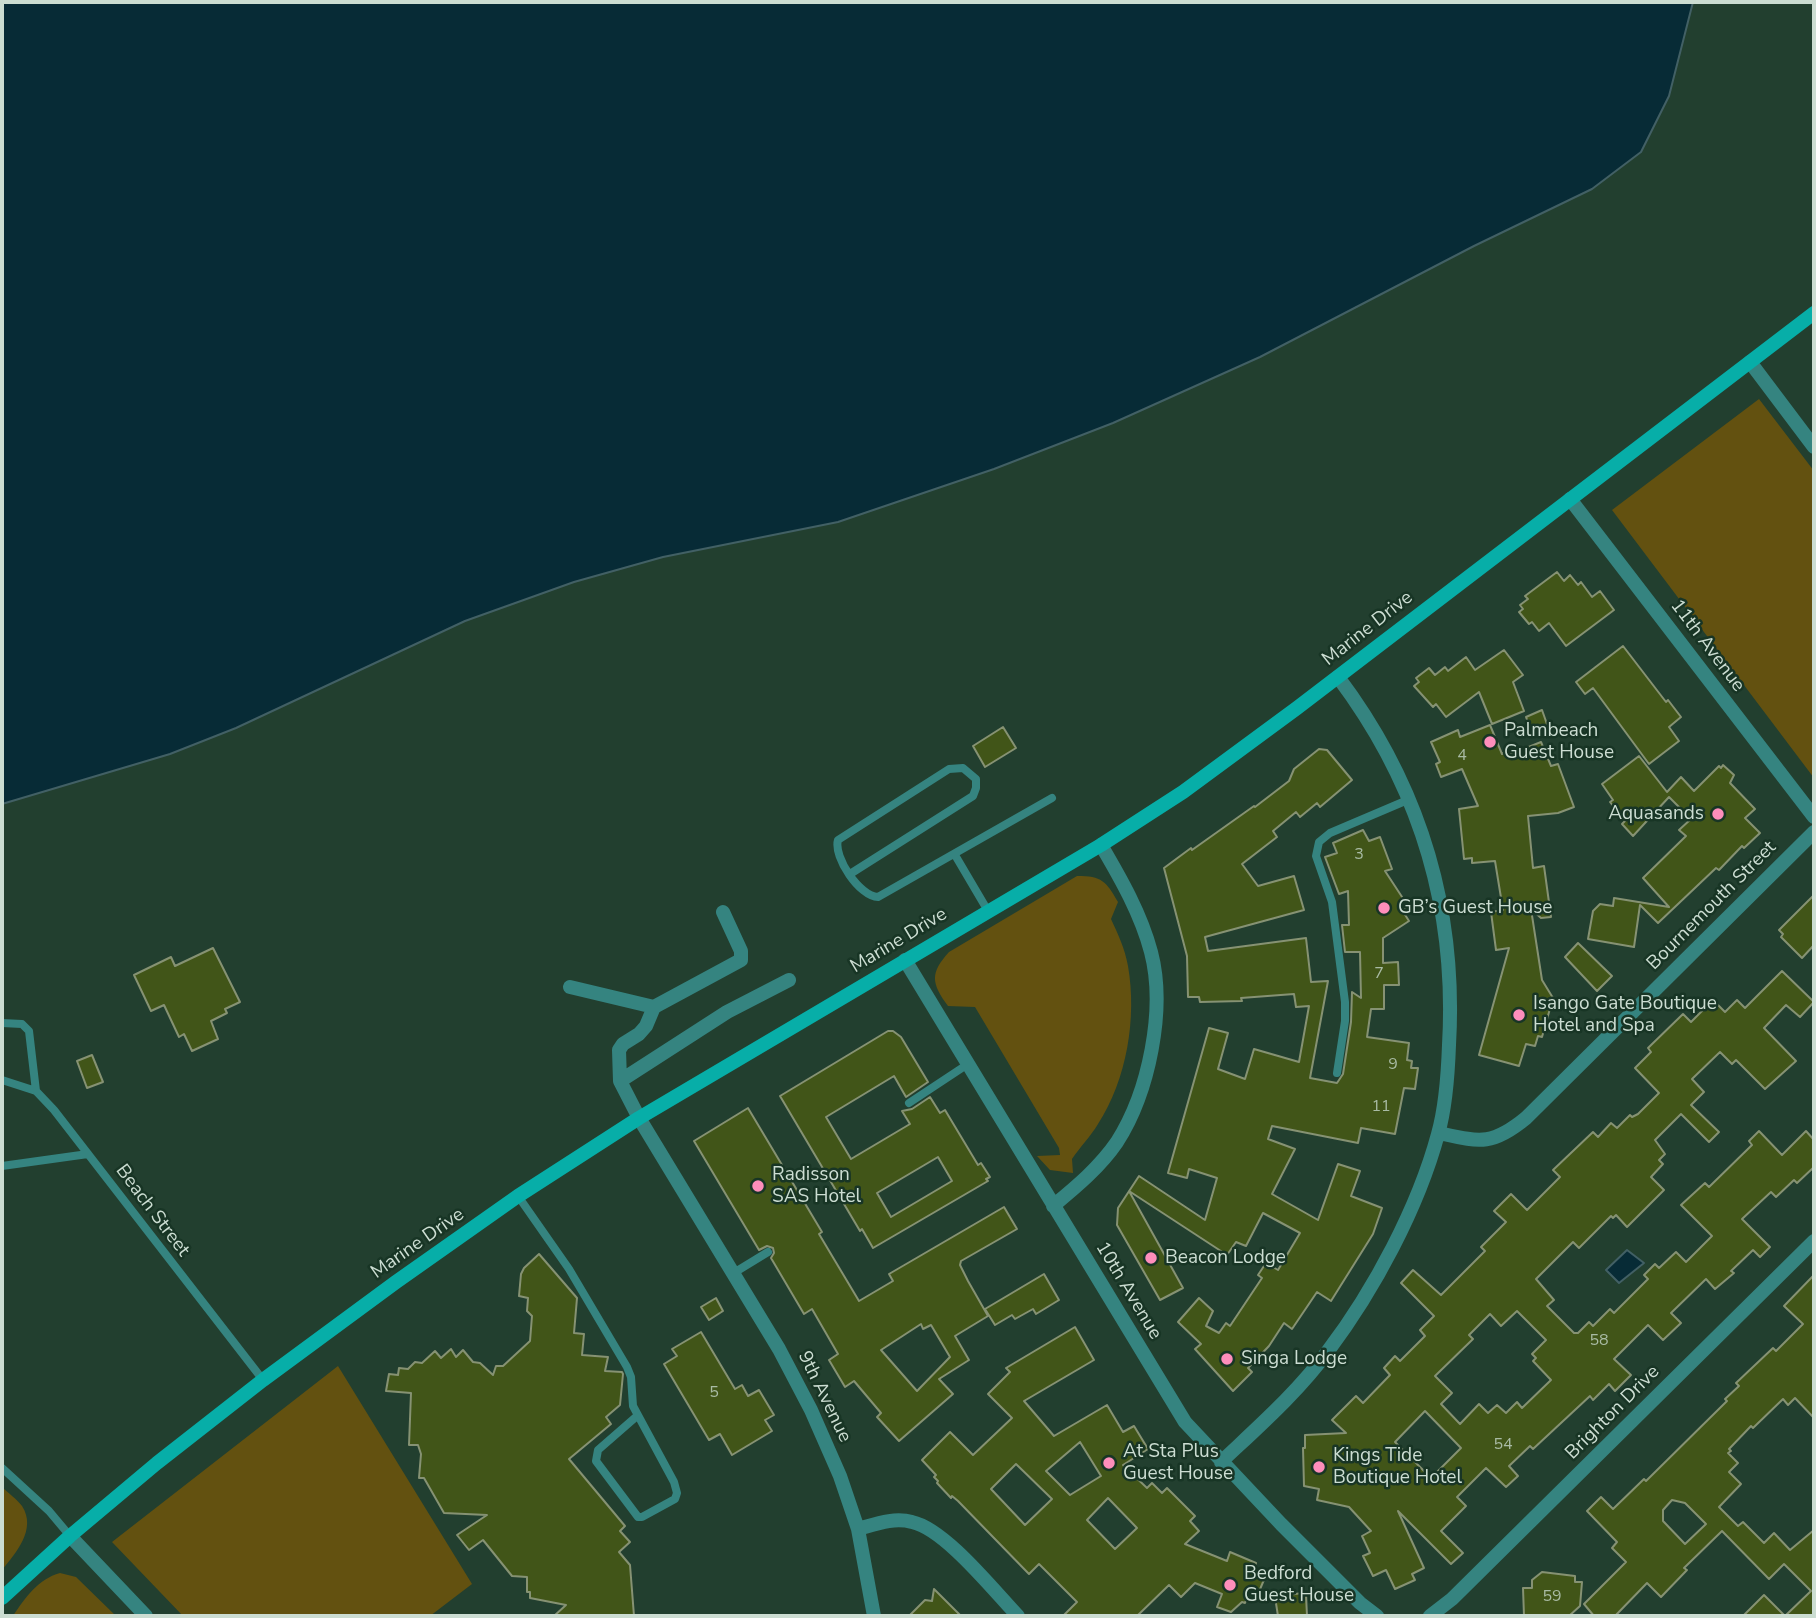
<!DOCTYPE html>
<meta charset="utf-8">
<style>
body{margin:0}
#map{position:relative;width:1816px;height:1618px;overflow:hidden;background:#223f2f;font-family:"Nunito Sans",sans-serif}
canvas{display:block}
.frame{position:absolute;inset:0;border:4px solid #ccddd2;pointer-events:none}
</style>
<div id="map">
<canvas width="1816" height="1618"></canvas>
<div class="frame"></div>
</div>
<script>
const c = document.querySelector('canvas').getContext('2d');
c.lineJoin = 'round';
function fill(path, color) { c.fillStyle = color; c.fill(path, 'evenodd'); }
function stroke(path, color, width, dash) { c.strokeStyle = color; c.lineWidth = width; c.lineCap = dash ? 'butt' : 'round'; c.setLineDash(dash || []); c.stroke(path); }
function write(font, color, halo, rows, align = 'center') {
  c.font = font + ' "Nunito Sans",sans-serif'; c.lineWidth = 5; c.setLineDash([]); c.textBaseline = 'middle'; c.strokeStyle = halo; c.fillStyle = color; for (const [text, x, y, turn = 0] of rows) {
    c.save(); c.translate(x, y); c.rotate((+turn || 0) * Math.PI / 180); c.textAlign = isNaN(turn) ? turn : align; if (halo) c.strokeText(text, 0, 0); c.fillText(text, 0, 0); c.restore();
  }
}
fill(new Path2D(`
 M1759,399l55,72v307l-202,-268z
 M1077,876c25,0 29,5 41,26l-7,17c7,15 14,30 17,47 9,52 -1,113 -30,158 -7,12 -18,23 -26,35l1,14 -23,-3 -13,-14 23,-1 -1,-7 -84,-141 -27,-1c-17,-23 -18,-33 1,-54z
 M338,1366l134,218 -42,32h-247l-71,-74z
 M2,1487c6,6 15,12 20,19 15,23 -6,47 -20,64z
 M60,1573l16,4 40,39h-103c12,-18 25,-37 47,-43z`), '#635110');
const water = new Path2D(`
 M2,2h1691l-24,94 -28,56 -49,37 -118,57 -214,111 -147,66 -119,46 -156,53 -175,35 -89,25 -109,39 -229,107 -66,26 -168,50z
 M1627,1250l17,13 -25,20 -13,-13z`);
fill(water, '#072b36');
stroke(water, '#426065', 2);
const building = new Path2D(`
 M1557,572l7,9 6,-6 8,10 3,-3 11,15 8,-6 14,19 -48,36 -17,-23 -10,8 -7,-9 -3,2 -10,-12 4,-3 -3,-4 8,-6 -3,-3z
 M1623,646l43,56 2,-2 13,17 -12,10 10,14 -30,23 -56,-76 -8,6 -9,-12z
 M1504,650l19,25 -10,7 11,29 -32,13 -13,-32 -33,25 -10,-13 -3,3 -19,-21 5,-4 -3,-4 13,-10 6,7 10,-8 3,4 18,-14 9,13z
 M1542,710l6,17 -16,6 -6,-16z
 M1490,725l12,29 2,-1 2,3 35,-14 10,24 7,-2 16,43 -16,6 -30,3 5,52 11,-2 7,51 -10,1 -10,-9 11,71 11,18 -11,39 -4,-1 -3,10 -9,-2 -7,22 -40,-11 30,-107 -13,2 -5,-38 12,-2 -8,-49 -23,2v-5l-8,1 -5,-50 19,-3 -16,-37 -21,8 -5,-13 4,-2 -9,-20 27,-12 2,7z
 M1003,727l13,21 -31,19 -12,-21z
 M1319,749l8,1 25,30 -32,27 -3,-4 -17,14 -4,-5 -23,19 4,6 -35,27 16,22 36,-10 10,34 -99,27 3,14 98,-13 5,44 17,-1 -18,97 27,5 6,-9 8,-52 1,-30 9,6 -1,-46h-15l-3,-27h7l-1,-34 -9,3 -14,-37 12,-4 -4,-10 30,-13 6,11 11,-4 12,32 -7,2 23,35 -6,4 7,11 -26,17v25l15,-1 1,23h-15v24h-13l-4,28 42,6 -2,17 5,1 -1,7h7l-3,21 -11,-1 -9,46 -34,-6 -3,15 -86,-17 -4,13 27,10 -23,45 46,26 20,-56 22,7 -9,25 31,12 -9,26 -42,67 -14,-9 -25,37 -8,-6 -15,23 -21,22 4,4 -19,19 -38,-42 6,-5 -23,-22 21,-24 14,13 -7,15 13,7 7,-10 4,3 32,-48 -4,-3 8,-12 12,7 22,-37 -37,-20 -17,33 -10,-4 -9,13 -98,-64 54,97 -23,12 -43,-75 1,-17 21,-32 66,44 12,-42 -28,-9 -2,9 -19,-5 41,-145 19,5 -10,36 27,10 9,-30 45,13 10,-56 -13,1 -2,-13 -53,4 1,3 -42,1 -1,-5h-11l-1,-41 -23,-88 27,-20 1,2 62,-44 1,1 34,-26 5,-12z
 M1639,756l28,36 14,-15 13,14 25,-25 2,2 2,-3 11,10 -4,8 25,26 -10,9 15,15 -16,15 -2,-2 -23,24 -3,-2 -58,55 -18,-18 -6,42 -46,-8 5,-28 7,-7 13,2 1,-8 55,9 -26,-29 43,-42 -7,-6 12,-11 -22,-22 -36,39 -11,-12 3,-3 -15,-19 3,-2 -11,-16z
 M1814,895v50l-12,13 -21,-21 2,-3 -4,-4z
 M1578,943l34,33 -15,15 -32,-34z
 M213,948l27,54 -15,7 2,4 -16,8 7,18 -26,12 -8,-17 -5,3 -15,-32 -13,6 -17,-36 37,-18 4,9z
 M1782,971l32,31 -14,15 -14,-12 -22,23 32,33 -31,28 -29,-29 -4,4 -12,-12 -28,27 12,13 -13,13 28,27 -10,10 -28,-28 -26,26 10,14 -6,6 4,4 -12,13 13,13 -37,37 -11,-12 -3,3 -2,-2 -32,32 -6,-6 -37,37 18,21 -7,6 27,27h4l11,-11 4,4 17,-17 4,4 34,-34 -4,-4 11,-11 4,4 17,-16 10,10 26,-26 -31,-31 24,-22 4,4 43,-42 -3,-4 10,-10 23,24 24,-24 8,9v27l-17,16 -3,-3 -18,17 -5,-5 -29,27 28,28 -10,10 -7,-7 -22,21 3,2 -19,16 -9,-10 -35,34 10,10 -18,17 -15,-15 -34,34 17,16 -16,16 -6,-7 -16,16 -3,-4 -57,53 -3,-3 -21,20 9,10 -12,11 -20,-19 -29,29 9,9 -25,25 22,22 -12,11 -53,-53 26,57 -12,6 3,6 -20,9 -9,-19 -13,6 -10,-20 7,-3 -8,-17 9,-5 -22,-24 -32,-7 2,-11 -15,-3 -1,-38h2v-13l41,-2 -14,-13 24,-24 7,7 27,-28 -6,-7 11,-12 5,5 25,-25 -5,-6 14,-14 -33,-33 12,-13 28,25 44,-44 -4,-4 25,-25 -12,-11 17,-17 16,16 33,-33 -7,-7 40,-38 5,5 13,-14 6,5 13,-13 2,2 6,-3 21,-21 -24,-25 16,-16 -3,-4 35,-34 8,8 22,-22 12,12 12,-12 8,8zM1517,1311l29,29 -14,14 4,4 -3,3 18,19 -29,28 -5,-6 -11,11 -9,-8 -9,8 -9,-9 -19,20 -19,-20 11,-11 -17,-17 38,-37 -4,-4 21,-21 11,12zM1425,1411l36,37 -30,30 -36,-36z
 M888,1031h5l8,6 27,45 -22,15 -12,-21 -68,41 25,42 59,-35 -8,-13 10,-2 18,-12 10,16 5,-3 33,55 3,-2 9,14 -4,2 2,2 -115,67 -11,-19 -2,2 -80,-135zM938,1157l14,24 -61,36 -14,-24z
 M92,1055l11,27 -16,6 -10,-27z
 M748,1108l74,124 -3,2 40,67 34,-20 -4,-7 115,-67 13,22 -56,32 -1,4 8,16 20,35 -33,20 14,24 -30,19 14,15 -54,47 -22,-24 4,-4 -27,-32 -9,6 -16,-27 9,-6 -26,-45 -8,5 -33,-56 3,-5 -1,-5 -6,-2 -8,4 -65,-109zM921,1324l2,5 8,-4 19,32 -33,34 -36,-41z
 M539,1254l38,44 -3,35 10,1 -2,21 26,2 -3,14 17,1 1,2 -3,31 -14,12 5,7 -42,35 56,67 -5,5 10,11 -11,10 11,13 4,51h-80l12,-11 -36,-7v-6h-3v-15l-15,-1 -29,-36 -14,10 -12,-15 30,-20 -43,-2 -20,-35h-5l2,-24 -3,-9h-9l2,-52 -25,-2 3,-17 9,1 1,-7 9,1 7,-7 7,1 13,-12 6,7 10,-9 5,8 7,-7 10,12 7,1 13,12 3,-9h7l27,-25 2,-25 -5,-5 1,-13 -9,-2 2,-22 3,-6z
 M1044,1274l15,26 -23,14 -3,-5 -18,10 -3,-4 -17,10 -10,-16z
 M1814,1275v143l-19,-20 -7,7 -5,-6 -30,29 -2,-2 -22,23 2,2 -3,2 10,10 -9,9 12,12 -22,23 19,19 5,-4 21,21 10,-10 16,17 24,-20v86h-71l21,-21 21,21 26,-25 -27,-27 -15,15 -47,-48 -38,37 3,2 -26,27 -14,-14 -32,33h-21l-10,-12 42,-42 -14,-14 5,-6 -30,-31 14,-14 12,12 31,-30 2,2 81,-80 -2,-2 14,-13 -3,-3 37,-35 3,3 27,-27 -19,-18zM1672,1500l13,3 21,21 -21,20 -22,-23v-11z
 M716,1298l7,13 -14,9 -8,-13z
 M1075,1327l19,33 -70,41 30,35 53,-31 16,27 11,-6 14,23 -25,16 24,23 5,-5 10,10 5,-5 28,28 -5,5 9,10 -14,13 42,17 3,-9 26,11 -3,7 13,5 -8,19 -8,-4 -5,13 -3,-1 -11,10 -14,-5 5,-13 -27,-11 -14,14 -12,-12 -32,31h-74l14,-14 -38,-38 -10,10 -71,-73 -6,-5 -1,2 -14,-15 1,-2 -4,-4 2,-2 -14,-15 28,-28 23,23 39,-37 -24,-24 22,-22 -4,-4zM1080,1442l21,34 -31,19 -24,-24zM1016,1464l36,35 -27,26 -34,-36zM1108,1498l29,30 -22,21 -28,-29z
 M701,1332l34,57 7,-4 6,11 11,-6 15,25 -9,5 7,11 -40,24 -12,-21 -11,6 -45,-76 13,-8 -5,-7z
 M1542,1572l33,4v6h7l-2,24 -11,10h-45l-1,-28h9v-8z
 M934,1589l27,27h-52l16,-16 7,1z
 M1302,1593v2h4l1,21h-29l-3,-19z`);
fill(building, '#415518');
stroke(building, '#869273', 2);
stroke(new Path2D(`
 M955,855l33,56
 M850,874l123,-78 3,-8v-9l-13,-11 -14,1 -111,71c-5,17 22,57 40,57l174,-99
 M2,1023l20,1 7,7 7,60
 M1337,1073l8,-52v-19l-13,-100 -16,-46 3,-14 11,-9 80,-34
 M2,1080l34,11 18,19 209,270
 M909,1103l59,-39
 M2,1166l86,-12
 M518,1196l51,73 58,98 4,10 2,29 41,76 3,11 -2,6 -33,18h-4l-42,-56 2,-11 39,-34
 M732,1274l36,-22
 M2,1468l47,43 21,25`), '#358480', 8);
stroke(new Path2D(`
 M1750,362l64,85
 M1570,499l244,318
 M905,960l280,462 96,102 79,79 17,13
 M789,980l-62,32 -107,69 19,37 140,231 32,61 29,66 18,53 16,87
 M570,987l84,20 87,-47v-9l-18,-39
 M620,1081l-1,-31 4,-6 16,-10 7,-8 8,-19
 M1439,1133c41,9 53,13 87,-15l288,-286
 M1053,1206c23,-19 47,-39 64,-64 32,-50 49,-133 34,-190 -10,-38 -30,-73 -50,-107
 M1221,1462c37,-35 77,-70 107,-111 46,-61 90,-143 110,-217 8,-28 10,-60 11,-89 8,-137 -29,-259 -111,-368
 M858,1529c18,-5 36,-12 54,-7 33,7 82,69 106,94
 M70,1536l76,80
 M1430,1616l22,-17 362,-358`), '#358480', 14);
stroke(new Path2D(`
 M2,1598l68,-62 87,-73 106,-83 133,-98 122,-86 121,-78 462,-273 82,-53 114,-84 517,-395`), '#07aea8', 14);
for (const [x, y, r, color] of [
 [1490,742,7,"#fe8ebb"],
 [1718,814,7,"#fe8ebb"],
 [1384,908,7,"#fe8ebb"],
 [1519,1015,7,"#fe8ebb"],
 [758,1186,7,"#fe8ebb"],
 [1151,1258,7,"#fe8ebb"],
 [1227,1359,7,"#fe8ebb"],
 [1109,1463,7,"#fe8ebb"],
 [1319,1467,7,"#fe8ebb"],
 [1230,1585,7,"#fe8ebb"]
]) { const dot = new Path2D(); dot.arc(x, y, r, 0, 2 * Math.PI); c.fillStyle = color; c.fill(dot); stroke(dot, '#183525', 2.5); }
write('16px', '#a9bba4', null, [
 ["4",1462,756],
 ["3",1359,855],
 ["7",1379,974],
 ["9",1393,1065],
 ["11",1381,1107],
 ["58",1599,1341],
 ["5",714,1393],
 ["54",1503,1445],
 ["59",1552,1597]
]);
write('19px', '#ccddd2', '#183525', [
 ["Marine Drive",1368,629,-38],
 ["11th Avenue",1707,646,53],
 ["Bournemouth Street",1712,906,-45],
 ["Marine Drive",899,941,-31],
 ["Beach Street",152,1211,53],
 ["Marine Drive",418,1244,-35],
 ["10th Avenue",1128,1291,59],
 ["9th Avenue",824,1397,64],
 ["Brighton Drive",1613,1413,-45]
]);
write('19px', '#ccddd2', '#183525', [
 ["Palmbeach",1504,731],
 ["Guest House",1504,753],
 ["Aquasands",1704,814,"right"],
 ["GB’s Guest House",1398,908],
 ["Isango Gate Boutique",1533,1004],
 ["Hotel and Spa",1533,1026],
 ["Radisson",772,1175],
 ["SAS Hotel",772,1197],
 ["Beacon Lodge",1165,1258],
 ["Singa Lodge",1241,1359],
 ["At Sta Plus",1123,1452],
 ["Guest House",1123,1474],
 ["Kings Tide",1333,1456],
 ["Boutique Hotel",1333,1478],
 ["Bedford",1244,1574],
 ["Guest House",1244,1596]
], 'left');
</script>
